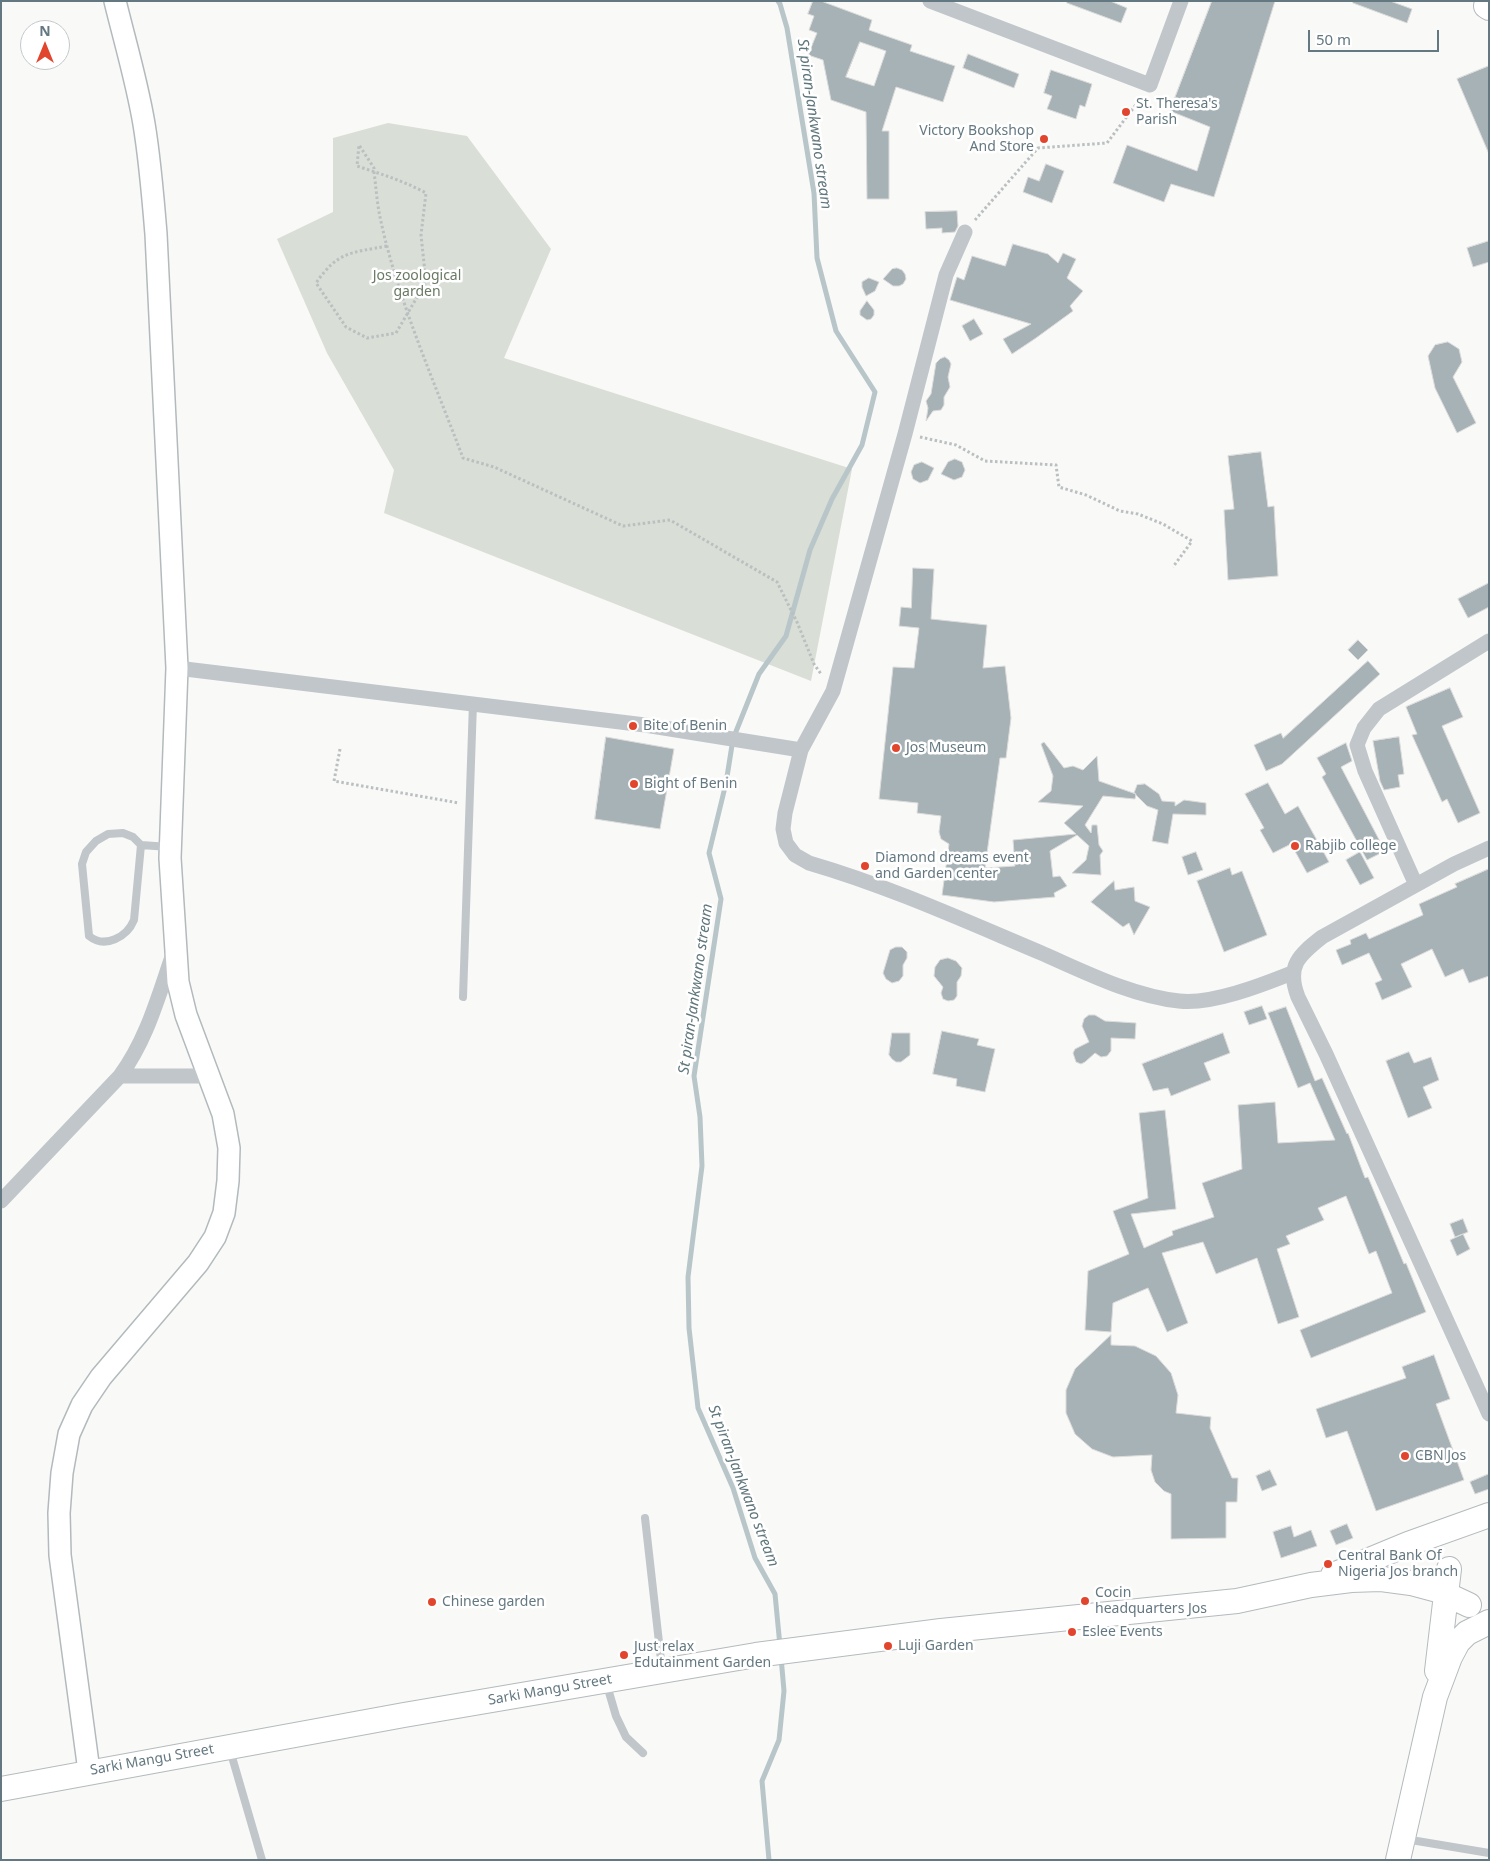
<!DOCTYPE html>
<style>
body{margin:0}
#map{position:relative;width:1490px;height:1861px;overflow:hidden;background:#f9f9f7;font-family:"Noto Sans",sans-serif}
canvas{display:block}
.frame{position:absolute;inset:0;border:2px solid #647881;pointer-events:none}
.north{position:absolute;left:20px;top:20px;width:50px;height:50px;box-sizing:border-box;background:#fff;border:1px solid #c1c9cd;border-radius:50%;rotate:0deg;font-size:14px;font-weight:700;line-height:20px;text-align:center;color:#647881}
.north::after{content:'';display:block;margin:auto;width:18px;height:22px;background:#e2452e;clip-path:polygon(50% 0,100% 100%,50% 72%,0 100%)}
.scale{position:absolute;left:1308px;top:30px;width:131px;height:22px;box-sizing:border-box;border:2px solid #647881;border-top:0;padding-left:6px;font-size:15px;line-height:18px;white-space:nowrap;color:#647881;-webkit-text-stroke:4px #fff;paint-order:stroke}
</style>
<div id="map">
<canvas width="1490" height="1861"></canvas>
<div class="frame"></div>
<div class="north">N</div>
<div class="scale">50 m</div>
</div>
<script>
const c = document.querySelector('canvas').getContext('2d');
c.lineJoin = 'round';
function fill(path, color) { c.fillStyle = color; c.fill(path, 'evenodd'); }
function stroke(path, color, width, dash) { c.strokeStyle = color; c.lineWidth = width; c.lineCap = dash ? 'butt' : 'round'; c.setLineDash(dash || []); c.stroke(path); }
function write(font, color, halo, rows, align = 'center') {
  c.font = font + ' "Noto Sans",sans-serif'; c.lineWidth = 5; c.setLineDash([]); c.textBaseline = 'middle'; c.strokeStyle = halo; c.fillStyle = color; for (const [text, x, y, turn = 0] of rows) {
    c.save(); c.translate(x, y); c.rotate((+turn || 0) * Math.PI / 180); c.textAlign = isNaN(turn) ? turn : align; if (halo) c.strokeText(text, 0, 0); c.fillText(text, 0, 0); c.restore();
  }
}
fill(new Path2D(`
 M388,123l79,13 84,113 -47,109 348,111 -41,212 -427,-168 10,-43 -67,-117 -50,-114 56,-27v-74z`), '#d9ded6');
stroke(new Path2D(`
 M778,1l2,3 7,24 27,165 3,65 19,73 39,61 -13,53 -30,54 -22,51 -24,86 -27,38 -26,65 -7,44 -17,70 12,46 -27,177 6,41 2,49 -14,111 1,51 9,80 35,80 22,70 20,36 5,52
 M769,1860l-7,-79 17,-41 5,-49 -3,-34`), '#b8c6c9', 5);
const building = new Path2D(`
 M813,1h8l51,19 -3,10 43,15 -2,6 45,15 -12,36 -47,-15 -14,44h7v68h-22l-1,-87 -35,-12 -8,-40 -15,-5 9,-22 -8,-3 5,-14 -6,-2zM860,42l26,9 -12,35 -28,-9z
 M1067,1h43l17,7 -6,15 -54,-20z
 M1212,1h63l-61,196 -43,-13 -7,18 -51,-19 14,-38 70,26 13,-44 -40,-16z
 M1353,1h37l22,8 -5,14 -54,-20z
 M968,54l51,20 -5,14 -51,-20z
 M1489,66v88l-32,-75z
 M1051,70l41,14 -7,23 -5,-2 -4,14 -29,-10 5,-13 -8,-3z
 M1046,164l18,7 -12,32 -29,-11 5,-15 11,4z
 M957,211l1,15 -3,6 -13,1v-5l-16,1 -1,-17z
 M1489,241v21l-16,5 -6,-19z
 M1013,244l35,10 10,9 5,-10 13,6 -9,19 16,13 -13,15 3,5 -37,27 -24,16 -9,-15 28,-15 -81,-24 7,-23 7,3 8,-24 33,10z
 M897,268l5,2 3,4 1,5 -3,5 -4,2h-6l-10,-7 9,-10z
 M869,278l10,4 -4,9 -9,5 -4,-9v-5z
 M867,301l7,9v5l-3,4 -4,1 -7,-5v-4z
 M974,319l9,15 -13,7 -8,-15z
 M1448,342l11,7 3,13 -9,15 23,46 -19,10 -22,-45 -7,-32 7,-11z
 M945,357l4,3 2,4 -3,13 2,10 -6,10v8l-3,5 -8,1 -7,10 2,-13 -2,-7 5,-7 5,-31 4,-4z
 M1261,452l7,55 6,-1 4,70 -50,4 -4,-70 10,-1 -6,-53z
 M955,459l7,3 3,8 -3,7 -8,3 -13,-6 7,-12z
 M922,462l12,6 -6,12 -8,3 -7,-4 -2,-7 3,-7z
 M913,568l21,1 -3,50 56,6 -4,43 22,-2 6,52 -5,40h-6l-15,110 30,-2 -2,-26 63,-6 -12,-11 19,-17 -45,-4 13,-11 2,-15 -12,-32 3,-2 20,26 9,-2 10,4 14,-14 2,25 37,13 -1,5 -32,-3 -18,29 6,8 1,-8h5l2,20 4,6 -3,4 1,20 -29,-2 14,-13 3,-14 -12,-11 -27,16 3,26 7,-1 7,10 -13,7 1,4 -61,5 -52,-7 7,-51 -8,-5 -2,-7 2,-16 -24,-3 1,-10 -39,-4 14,-132 21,1 5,-40 -20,-2 2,-19 10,1z
 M1489,583v24l-21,11 -10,-19z
 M1358,640l10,10 -10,10 -10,-10z
 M1368,661l12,13 -98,90 -16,7 -12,-26 27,-12 2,5z
 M1450,688l13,29 -21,9 38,87 -22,10 -11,-24 -5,3 -30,-67 5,-1 -11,-27z
 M606,737l68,12 -14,80 -65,-10z
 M1399,737l5,37 -6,1 2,12 -16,3 -4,-9 -7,-40z
 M1346,743l6,18 -11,6 44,84 -18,9 -45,-83 4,-3 -9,-16z
 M1268,783l17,31 13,-8 31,56 -22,11 -16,-29 -18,9 -13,-23 4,-2 -19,-34z
 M1145,784l14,10 3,7 13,1v4l9,-6 22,3v12l-33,-1 -5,30 -16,-3 6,-31 -11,-4 -13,-13 3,-8z
 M1196,852l7,18 -15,5 -6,-18z
 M1360,852l14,26 -14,7 -14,-25z
 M1230,868l2,7 10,-4 25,64 -43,17 -27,-71z
 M1489,869v107l-20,7 -6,-14 -18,8 -13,-28 -31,15 11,23 -30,13 -7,-17 7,-3 -13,-27 -27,12 -6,-15 15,-6 -1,-4 16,-7 3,6 54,-24 -4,-11 38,-17 -2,-3z
 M1114,881l1,9 19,-3 1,14 15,6 -16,28 -5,-12 -6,4 -32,-25z
 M896,947h6l5,5v6l-4,7v11l-4,5 -7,2 -6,-4 -3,-6 7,-23z
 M948,958l8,3 6,7 -1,8 -4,6v14l-3,4 -6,1 -5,-2 -2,-6 2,-6 -9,-11 1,-9 5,-7z
 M1262,1006l5,13 -18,6 -5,-13z
 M1286,1007l29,74 7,-3 25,56 1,-1 17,45 3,-1 36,87 2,-1 20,49 -115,46 -11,-28 92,-37 -16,-42 -7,3 -23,-58 -28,12 6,12 -38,16 4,8 -13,5 22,68 -21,7 -21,-66 -41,16 -13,-32 -41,11 26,70 -21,9 -19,-44 -35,15 -2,29 -26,-2 3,-59 41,-17 -16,-43 35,-13 -9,-85 26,-3 11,99 -45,5 13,34 29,-13 -1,-4 42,-14 -12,-34 40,-14 -4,-64 37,-3 3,41 57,-3 -25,-57 -12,5 -30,-75z
 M1089,1015h6l10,6 31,2 -1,16 -24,-1v13l-4,5 -6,1 -6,-4 -10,9 -4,2 -5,-2 -3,-9 2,-4 14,-7 -7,-16 2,-7z
 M942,1031l37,8 -2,6 18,4 -10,43 -29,-6 1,-7 -24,-5z
 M892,1033h18v22l-9,7h-5l-4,-3 -3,-4z
 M1223,1033l7,20 -26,10 7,17 -40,16 -3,-8 -15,3 -11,-27z
 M1409,1052l5,11 17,-6 8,23 -16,7 9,21 -24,10 -22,-57z
 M1463,1219l5,13 -5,2 7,15 -13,7 -7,-16 13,-6 -8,3 -5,-13z
 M1111,1335v10l24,1 21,10 15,17 7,22 -2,18 35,4 -1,11 22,50h6l-1,24h-11v36l-55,1v-45l-7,-3 -9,-9 -4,-12 1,-15 -39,2 -21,-8 -17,-15 -9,-21v-23l9,-21z
 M1434,1355l16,44 -14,5 28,76 -88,31 -29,-80 -21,7 -10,-29 90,-31 -4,-11z
 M1270,1470l7,15 -15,6 -6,-15z
 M1489,1474v15l-14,5 -5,-12z
 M1347,1524l6,14 -17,7 -6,-14z
 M1291,1526l3,11 17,-7 6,16 -36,12 -8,-26z`);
fill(building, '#a7b2b6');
stroke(building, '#dbdbd9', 1);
const secondary = new Path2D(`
 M89,1771l-29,-216 -1,-42 3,-40 7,-39 13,-29 19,-28 97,-114 17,-26 9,-24 4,-32 1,-33 -6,-34 -37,-99 -8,-33 -8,-124 7,-190 -21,-434c-3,-37 -6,-74 -12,-110 -7,-42 -19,-82 -29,-123`);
const primary = new Path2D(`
 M1486,6l3,2
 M1333,1575l75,-31 81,-29
 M1437,1671l12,-102
 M1,1789l403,-74 352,-60 185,-24 296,-30 74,-16 40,-5 30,-1 30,4 26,7 32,15
 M1398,1860l37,-163 15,-40 8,-15 9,-9 22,-11`);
stroke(secondary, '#b2babd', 24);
stroke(primary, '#b4babd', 26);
stroke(new Path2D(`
 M975,220l63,-72 69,-5 34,-45
 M387,246c-36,7 -49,5 -71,37l30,44 21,11 29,-5 30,-51 -5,-47 5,-42c-22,-12 -45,-19 -69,-27l2,-21 15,23v4c2,15 3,31 6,45 17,81 54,164 83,241l31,9 129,59 47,-6 107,62 20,40 17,42 7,10
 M920,437l36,8 29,16 71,4 3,22 27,8 34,16 18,3 25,10 29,17 -19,26
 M340,749l-6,32 125,22`), '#babfc1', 3, [2.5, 2.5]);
stroke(new Path2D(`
 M141,845l-7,75c-7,17 -29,29 -45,16l-7,-72 4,-12 10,-11 12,-7 15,-1 10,4 8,8 28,2
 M463,997l10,-294
 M645,1518l17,151
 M606,1682l10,34 10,21 17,16
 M230,1750l32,110
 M1405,1839l84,14`), '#c0c6c9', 8);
stroke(new Path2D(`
 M930,1l220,84 31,-84
 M965,232l-19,43 -41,159 -72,257 -32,59 -16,63 -2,16 3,14 9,12 14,8c79,23 154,57 230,89 44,19 92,44 140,49 32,4 83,-16 113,-28
 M177,668l468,57 156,25
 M1489,848l-35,16 -132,73c-23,18 -36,29 -24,60l28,57 163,360
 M1416,885l-51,-114 -8,-26 7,-17 15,-19 110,-68
 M120,1076h89
 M1,1201l119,-125c27,-37 38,-79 53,-122`), '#c0c6c9', 15);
stroke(secondary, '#fff', 21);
stroke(primary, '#fff', 24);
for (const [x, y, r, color] of [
 [1126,112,5,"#e2452e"],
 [1044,139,5,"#e2452e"],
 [633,726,5,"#e2452e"],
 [896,748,5,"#e2452e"],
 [634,784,5,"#e2452e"],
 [1295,846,5,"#e2452e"],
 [865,866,5,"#e2452e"],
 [1405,1456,5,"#e2452e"],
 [1328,1564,5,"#e2452e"],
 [1085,1601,5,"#e2452e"],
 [432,1602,5,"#e2452e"],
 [1072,1632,5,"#e2452e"],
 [888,1646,5,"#e2452e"],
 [624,1655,5,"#e2452e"]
]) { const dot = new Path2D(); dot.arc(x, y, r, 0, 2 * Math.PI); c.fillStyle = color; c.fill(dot); stroke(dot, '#fff', 2); }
write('14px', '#647881', '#fff', [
 ["St. Theresa's",1136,104],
 ["Parish",1136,120],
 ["Victory Bookshop",1034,131,"right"],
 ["And Store",1034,147,"right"],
 ["Bite of Benin",643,726],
 ["Jos Museum",906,748],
 ["Bight of Benin",644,784],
 ["Rabjib college",1305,846],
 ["Diamond dreams event",875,858],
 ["and Garden center",875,874],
 ["CBN Jos",1415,1456],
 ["Central Bank Of",1338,1556],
 ["Nigeria Jos branch",1338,1572],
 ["Cocin",1095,1593],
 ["headquarters Jos",1095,1609],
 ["Chinese garden",442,1602],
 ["Eslee Events",1082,1632],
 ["Luji Garden",898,1646],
 ["Just relax",634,1647],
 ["Edutainment Garden",634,1663]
], 'left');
write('14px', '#697963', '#fff', [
 ["Jos zoological",417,276],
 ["garden",417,292]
]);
write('14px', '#647881', '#fff', [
 ["Sarki Mangu Street",550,1690,-10],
 ["Sarki Mangu Street",152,1760,-10]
]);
write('italic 15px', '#5f767c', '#fff', [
 ["St piran-Jankwano stream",814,124,82],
 ["St piran-Jankwano stream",696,989,-82],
 ["St piran-Jankwano stream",743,1486,69]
]);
</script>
